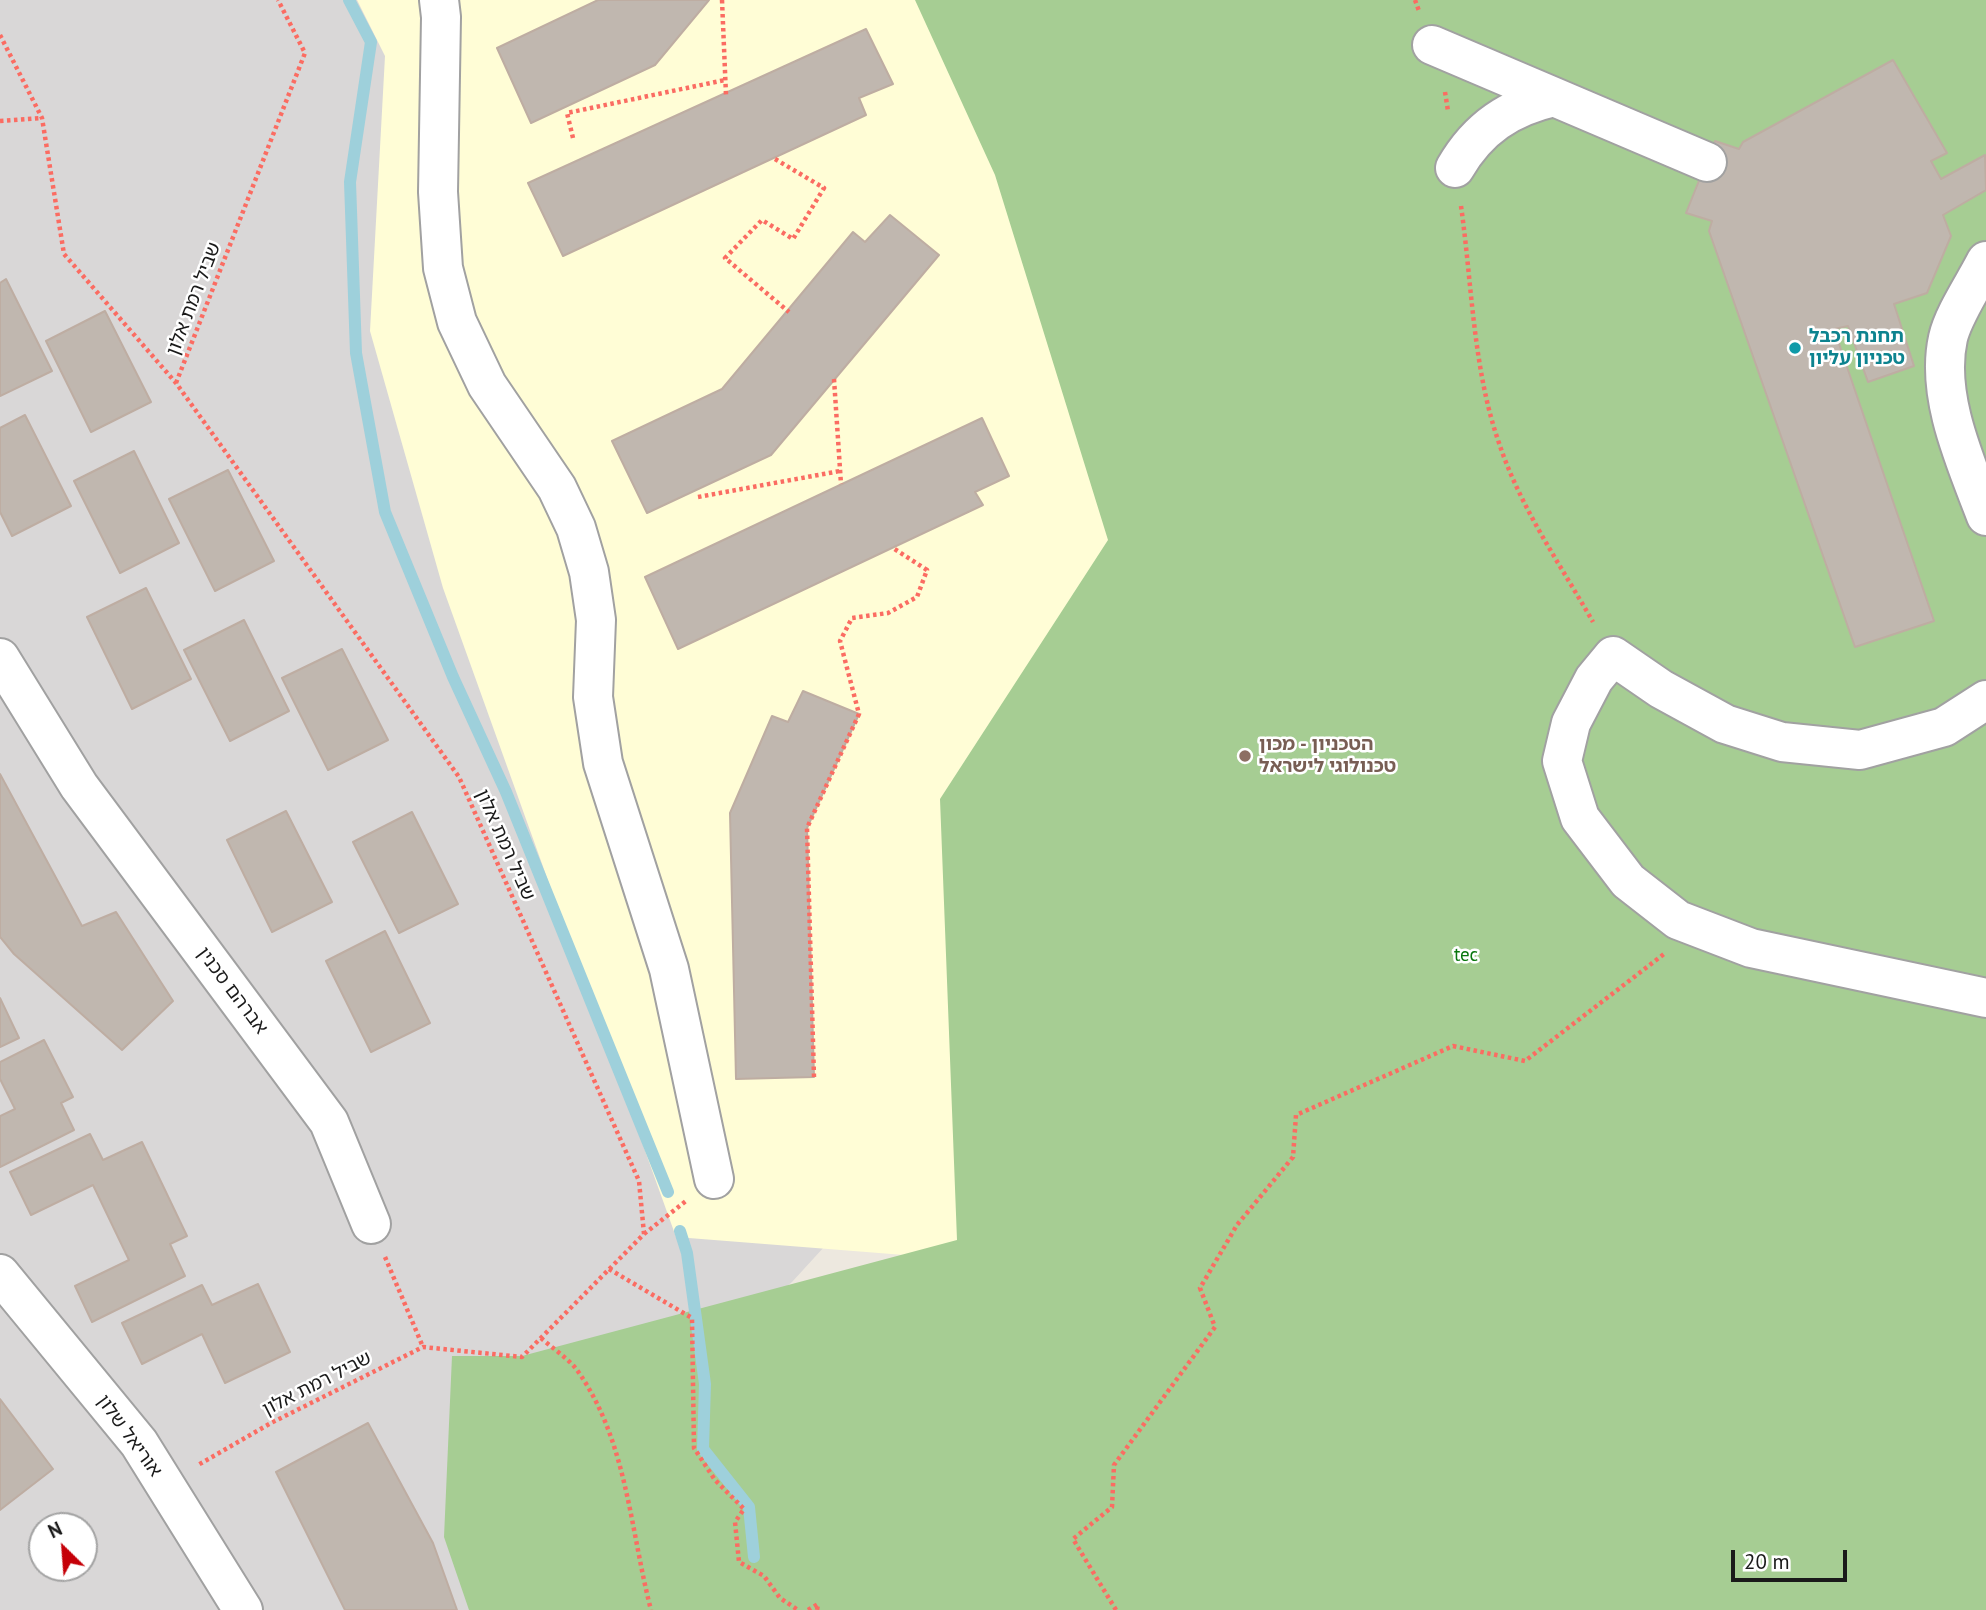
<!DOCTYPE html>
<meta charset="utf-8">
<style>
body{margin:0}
#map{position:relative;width:1986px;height:1610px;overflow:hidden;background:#ede8df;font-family:"PT Sans",sans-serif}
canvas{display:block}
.north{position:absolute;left:28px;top:1512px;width:70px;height:70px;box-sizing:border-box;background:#fff;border:2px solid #a3a3a3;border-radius:50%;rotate:335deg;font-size:19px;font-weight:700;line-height:28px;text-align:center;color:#1a1a1a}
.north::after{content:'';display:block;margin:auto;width:24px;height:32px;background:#c50008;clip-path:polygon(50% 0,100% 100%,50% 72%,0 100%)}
.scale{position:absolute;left:1731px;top:1550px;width:116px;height:32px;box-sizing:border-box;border:4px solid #1a1a1a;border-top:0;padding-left:9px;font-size:21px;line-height:24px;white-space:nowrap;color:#1a1a1a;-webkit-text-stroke:5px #fff;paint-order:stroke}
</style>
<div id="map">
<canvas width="1986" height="1610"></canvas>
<div class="north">N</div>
<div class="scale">20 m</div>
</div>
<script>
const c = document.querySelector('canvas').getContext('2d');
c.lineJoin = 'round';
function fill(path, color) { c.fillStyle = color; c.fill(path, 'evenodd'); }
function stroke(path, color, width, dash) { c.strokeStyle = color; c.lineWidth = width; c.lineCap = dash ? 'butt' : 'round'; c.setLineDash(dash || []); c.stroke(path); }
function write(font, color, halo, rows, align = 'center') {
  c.font = font + ' "PT Sans","Noto Sans Hebrew",sans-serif'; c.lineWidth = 5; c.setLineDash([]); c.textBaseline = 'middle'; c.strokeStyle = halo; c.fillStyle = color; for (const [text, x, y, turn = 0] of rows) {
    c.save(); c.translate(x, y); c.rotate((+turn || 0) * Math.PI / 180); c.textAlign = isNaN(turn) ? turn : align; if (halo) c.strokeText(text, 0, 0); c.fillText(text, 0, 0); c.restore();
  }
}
fill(new Path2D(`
 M0,0h1056l293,674 -557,608 -257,213 44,115h-579zM42,1526h42v42h-42z`), '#d9d7d7');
fill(new Path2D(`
 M357,0h1629l-955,1265 -355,-28 -233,-649 -73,-257 15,-275z`), '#fffdd6');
fill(new Path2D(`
 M915,0h1071v1610h-1517l-25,-73 8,-181h70l435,-116 -17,-441 168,-259 -113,-365z`), '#a6cd93');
stroke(new Path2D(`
 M349,0l22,42 -21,140 6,171 29,159 68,165 53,115 162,400
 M680,1231l7,22 18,131 -2,65 46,58 5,50`), '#9ed0db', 12);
const building = new Path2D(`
 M598,0h111l-54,65 -124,58 -34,-75z
 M866,29l27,55 -34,14 7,17 -303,141 -35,-73z
 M1893,60l54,93 -16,8 10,18 44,-24 1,35 -43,25 8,21 -24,57 -33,11 20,62 -46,16 -20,-56 -14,3 100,292 -79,26 -146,-416 3,-10 -26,-8 29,-72 24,8 4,-7z
 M890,215l49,40 -168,200 -124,58 -35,-72 110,-52 131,-157 12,10z
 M6,279l46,92 -52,25v-113z
 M105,311l46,91 -60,30 -45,-91z
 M25,415l46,91 -59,30 -12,-24v-84z
 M982,418l27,58 -34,16 8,13 -305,144 -33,-72z
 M134,451l45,92 -59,30 -46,-92z
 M228,470l46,91 -59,30 -46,-92z
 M146,588l45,91 -59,30 -45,-92z
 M244,620l45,91 -59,30 -46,-91z
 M342,649l46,91 -60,30 -46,-92z
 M803,691l56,23 -52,114 7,249 -78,2 -6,-266 42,-97 16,6z
 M0,774l82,152 34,-14 57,89 -51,49 -108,-96 -14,-17z
 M286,811l46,91 -60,30 -45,-92z
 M412,812l46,92 -59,29 -46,-91z
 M385,931l45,92 -59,29 -45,-91z
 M0,998l19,40 -19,9z
 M44,1040l29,57 -12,6 13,27 -74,37v-51l15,-7 -15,-30v-17z
 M90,1134l13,26 39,-18 45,94 -17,8 15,32 -93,46 -17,-36 54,-26 -36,-75 -62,30 -21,-43z
 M258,1284l32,68 -65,31 -23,-49 -60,30 -20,-41 80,-38 10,20z
 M0,1399l53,70 -53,41z
 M368,1423l65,120 24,67h-112l-69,-138z`);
fill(building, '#c0b7af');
stroke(building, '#beada2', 2);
const minor = new Path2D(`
 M439,0l2,17 -3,175 5,76 14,54 30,63 70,103 19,40 13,44 7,48 -3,77 10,66 66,206 45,210
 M1432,45l275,117
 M1455,168c23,-40 55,-61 99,-71
 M1986,261c-11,22 -33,54 -38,77 -13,58 18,125 38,178
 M0,658l79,128 250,336 42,102
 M1986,700l-42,27 -84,23 -78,-8 -57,-18 -64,-35 -48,-33 -19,23 -23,44 -9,38 18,57 48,63 50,39 73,28 235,50
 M0,1274l139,169 104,167`);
stroke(minor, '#a1a1a1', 42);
stroke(new Path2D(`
 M722,0l4,95
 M1415,0l4,11
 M0,35l42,83 22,136 112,129 283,394 180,404 5,53 -122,123 -99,-10 -152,76 -73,42
 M1445,92l3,19
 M0,121l42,-3
 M573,138l-6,-25 158,-33
 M775,159l49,29 -31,51 -31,-19 -37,38 64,54
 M1461,206c11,78 12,163 38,237 21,64 61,121 94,179
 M834,379l7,105
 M176,383l129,-330 -27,-53
 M698,497l142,-26
 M814,1077l-7,-249 52,-114 -19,-73 12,-23 36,-5 29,-16 10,-27 -34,-22
 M644,1234l42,-33
 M385,1257l38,90
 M609,1269l83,49 2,130 21,32 29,29 -9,13 4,40 25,14 16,22 18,12
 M541,1338c11,10 27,20 36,32 50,70 53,159 74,240
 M808,1610l10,-6 -1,6
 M1116,1610l-43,-71 39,-32 2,-42 101,-138 -15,-39 37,-63 56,-68 3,-42 157,-69 72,15 139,-107`), '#fb6c62', 4.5, [3.5, 3.5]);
stroke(minor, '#fff', 38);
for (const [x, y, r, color] of [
 [1795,348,7,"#0f9aa8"],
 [1245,756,7,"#8d6e63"]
]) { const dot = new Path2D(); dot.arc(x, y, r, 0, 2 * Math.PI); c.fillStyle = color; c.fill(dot); stroke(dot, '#fff', 2.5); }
write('19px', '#1a1a1a', '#fff', [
 ["שביל רמת אלון",194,299,-69],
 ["שביל רמת אלון",505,845,66],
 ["אברהם סכנין",232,991,53],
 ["שביל רמת אלון",317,1384,-27],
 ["אוריאל שלון",129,1436,54]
]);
write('bold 19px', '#0d838f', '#fff', [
 ["תחנת רכבל",1809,337],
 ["טכניון עליון",1809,359]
], 'left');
write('bold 19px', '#785e54', '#fff', [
 ["הטכניון - מכון",1259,745],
 ["טכנולוגי לישראל",1259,767]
], 'left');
write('19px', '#0a770f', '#fff', [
 ["tec",1466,956]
]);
</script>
